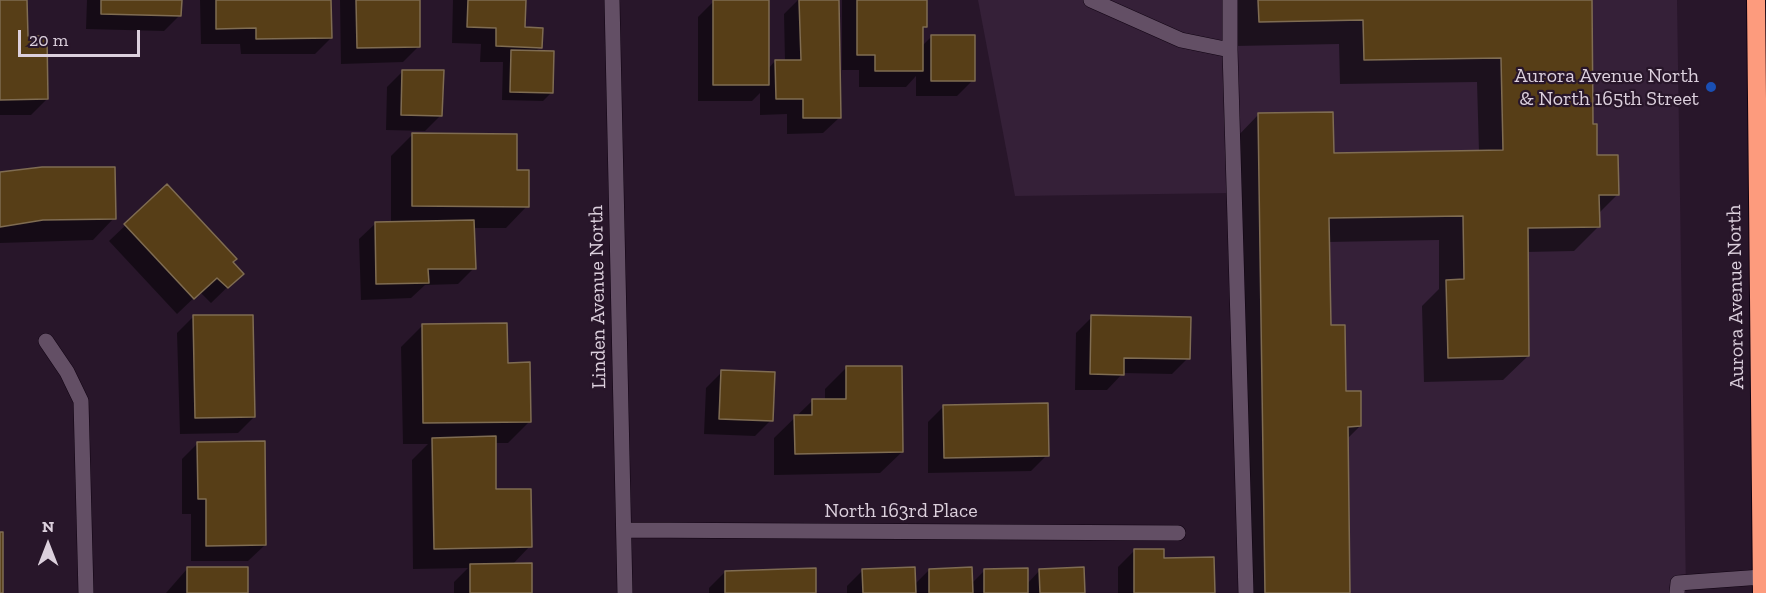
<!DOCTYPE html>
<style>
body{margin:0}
#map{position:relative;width:1766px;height:593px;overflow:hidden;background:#28162a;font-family:"Zilla Slab",serif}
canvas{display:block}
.north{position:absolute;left:18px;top:515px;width:60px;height:60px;-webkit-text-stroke:4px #28162a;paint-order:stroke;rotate:0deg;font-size:16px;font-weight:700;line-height:24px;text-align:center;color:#dcd0dd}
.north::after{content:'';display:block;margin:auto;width:21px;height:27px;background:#dcd0dd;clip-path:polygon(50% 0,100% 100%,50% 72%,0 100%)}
.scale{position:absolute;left:18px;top:30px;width:122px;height:27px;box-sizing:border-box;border:3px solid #dcd0dd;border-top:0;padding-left:8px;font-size:18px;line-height:21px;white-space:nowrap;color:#dcd0dd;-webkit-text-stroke:4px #28162a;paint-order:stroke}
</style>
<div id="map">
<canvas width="1766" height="593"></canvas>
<div class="north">N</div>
<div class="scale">20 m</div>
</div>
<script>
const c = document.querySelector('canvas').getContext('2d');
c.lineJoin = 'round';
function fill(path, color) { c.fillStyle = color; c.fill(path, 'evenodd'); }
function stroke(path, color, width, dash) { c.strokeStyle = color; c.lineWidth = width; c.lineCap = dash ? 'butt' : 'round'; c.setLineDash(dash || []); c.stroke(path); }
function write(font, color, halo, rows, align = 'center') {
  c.font = font + ' "Zilla Slab",serif'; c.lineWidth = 4.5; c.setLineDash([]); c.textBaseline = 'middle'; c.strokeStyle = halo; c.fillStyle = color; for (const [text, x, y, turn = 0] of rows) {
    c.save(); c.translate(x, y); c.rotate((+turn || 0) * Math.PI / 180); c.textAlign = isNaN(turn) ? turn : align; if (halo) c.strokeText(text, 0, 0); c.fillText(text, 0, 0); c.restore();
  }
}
fill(new Path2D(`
 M978,0h699l9,593h-448l-6,-400 -217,3z`), '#352038');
fill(new Path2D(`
 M0,0h26v38l21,61 -16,16h-31z
 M87,0h93v15l-16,16 -78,-2z
 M200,0h130l1,38 -16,16h-74l-1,-10h-39z
 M340,0h78l1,46 -16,16 -62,2z
 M453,0h72l-1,29 16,18 -5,5 16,41 -8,8 -41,-1 1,-38h-23l1,-18 -29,-1z
 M768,0v69l7,-8h10l-1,-47 14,-14h39l3,117 -17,16 -36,1v-20l-27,1v-22l-8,8h-54v-84l16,-16z
 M842,0h84v26l-5,5v16l11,-11 41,44 -16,16h-41v-20l-10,11h-47v-17h-17z
 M1234,0h356l2,125 4,32 22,37 -20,20v13l-24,24 -48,1 2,104 -25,24 -79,2 -2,-76 17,-17v-49l-111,2 1,84 16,67 15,33 -13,13 2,154h-109l-6,-453 24,-25 74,40 147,-3 -2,-70 -137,2 -1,-40 -104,2z
 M403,71l38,44 -16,16 -39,-1 1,-43z
 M413,134l102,37 12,35 -21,22h-33l1,40 -16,16 -33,1 -14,13 -50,2 -2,-61 17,-16h15v-67z
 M0,174l114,44 -21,22 -93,3z
 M167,186l75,87 -31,30 -11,-11 -23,22 -68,-73z
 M193,317l61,100 -16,16 -58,1 -3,-101z
 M1092,317l96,41 -16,16 -49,-1 -16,17h-32l1,-57z
 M423,325l83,39 23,58 -21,21h-14l1,48 35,55 -18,19 19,28h-77v-11l14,-14 -55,1 -1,-109 16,-16h-25l-2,-97z
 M846,368l56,84 -22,21 -106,2v-37l38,-37 13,-1v-11z
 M722,372l49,48 -16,16 -51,-2 2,-46z
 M944,406l103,49 -16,16 -103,2v-51z
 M198,443l67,102 -17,16h-57v-47h-9v-55z
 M1134,551l28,8 51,34h-95v-26z
 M187,569l60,24h-81z
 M863,570l51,15 15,-15 42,14 14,-14 42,14 13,-14 43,23h-236v-7z
 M725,572l90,21h-106v-5z`), '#0007');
const building = new Path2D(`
 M0,0h27l1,36h19l1,63 -48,1z
 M101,0h81l-1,16 -80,-2z
 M216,0h115l1,38 -76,1v-11l-40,1z
 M356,0h64v47l-63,1z
 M468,0h58l-1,27 18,1 -1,20 -46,-2v-18l-29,-1z
 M713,0h56v85h-56z
 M799,0h40l2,118h-38v-19h-27l-1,-39h26z
 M857,0h70v27h-4v44h-48v-16h-18z
 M1258,0h334l1,124h4v31h21l1,40h-20l1,32 -72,1 1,128 -81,2 -2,-78 18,-1 -1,-63 -134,2 2,107h14l1,66h15v35l-13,1 2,166h-85l-7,-480 75,-1 1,41 169,-3 -2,-92 -137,2 -1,-40 -104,2z
 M931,35h44v46h-44z
 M511,50l43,1 -1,42 -43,-1z
 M402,70h42l-2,46 -41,-1z
 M412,133l105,1v36h12v37l-117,-1z
 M42,167h73l1,52 -73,1 -43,7v-55z
 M167,184l70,75 -4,3 11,12 -16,14 -11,-10 -23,21 -70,-75z
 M474,220l2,49h-48l1,14 -53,1 -1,-62z
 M193,315h60l2,102 -60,1z
 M1091,315l100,2 -1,42 -66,-1v17l-34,-1z
 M507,323l1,40 22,-1 1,60 -108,1 -1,-99z
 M846,366h56l1,86 -108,2 -1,-39h18v-16h34z
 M721,370l54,2 -2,49 -54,-2z
 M1048,403l1,53 -105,2 -1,-53z
 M496,436v53h35l1,58 -98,2 -2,-111z
 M265,441l1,104 -60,1v-47h-8l-1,-57z
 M0,532h3v61h-3z
 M1134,549h30v9l50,-1 1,36h-81z
 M532,563v30h-62v-29z
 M187,567h61v26h-61z
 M915,567l1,26h-53l-1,-24z
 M972,567l1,26h-44v-24z
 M1084,567l1,26h-45l-1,-24z
 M816,568v25h-91v-22z
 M1028,568v25h-44v-24z`);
fill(building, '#573e17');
stroke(building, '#7f6c52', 1.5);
const minor = new Path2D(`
 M612,0l13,593
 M1091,0l90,40 49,10v-50
 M1230,50l16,543
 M46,341l21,31 14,29 5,192
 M624,530l554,3
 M1677,593l1,-10 84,-6`);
const highway = new Path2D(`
 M1756,0l6,593`);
stroke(minor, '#100312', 16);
stroke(highway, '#100312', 20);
stroke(minor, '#634f65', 15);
stroke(highway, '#fd9b7d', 18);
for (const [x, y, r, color] of [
 [1711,87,6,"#1a4fb4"]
]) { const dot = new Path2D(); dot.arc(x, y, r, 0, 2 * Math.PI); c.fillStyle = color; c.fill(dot); stroke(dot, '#28162a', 2); }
write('20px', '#dcd0dd', '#28162a', [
 ["Aurora Avenue North",1699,76],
 ["& North 165th Street",1699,99]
], 'right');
write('20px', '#dcd0dd', '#28162a', [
 ["Linden Avenue North",598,297,-91],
 ["Aurora Avenue North",1736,297,-91],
 ["North 163rd Place",901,511]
]);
</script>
